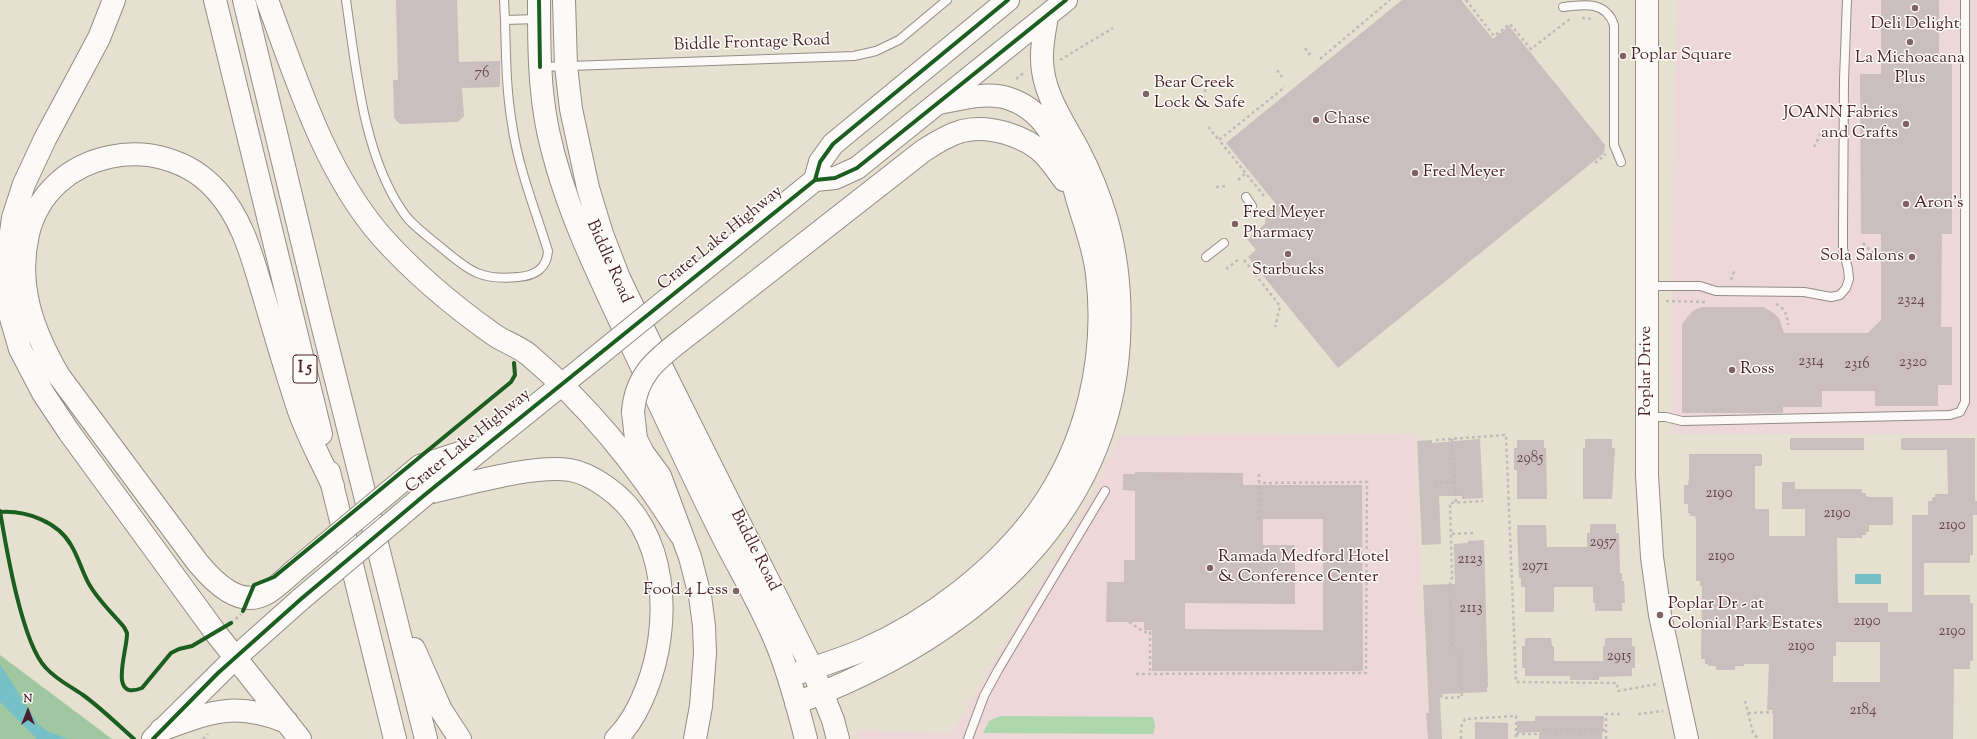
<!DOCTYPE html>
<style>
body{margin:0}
#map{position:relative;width:1977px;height:739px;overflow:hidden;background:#e5e0cf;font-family:"Sorts Mill Goudy",serif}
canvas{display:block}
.north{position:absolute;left:8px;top:691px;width:40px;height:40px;-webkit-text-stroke:3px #fdfcf7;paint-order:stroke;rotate:0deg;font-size:11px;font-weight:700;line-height:16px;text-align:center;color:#4a1f2b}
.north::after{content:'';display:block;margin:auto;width:14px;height:18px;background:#4a1f2b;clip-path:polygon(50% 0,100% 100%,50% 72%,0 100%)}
</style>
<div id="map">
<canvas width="1977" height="739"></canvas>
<div class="north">N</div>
</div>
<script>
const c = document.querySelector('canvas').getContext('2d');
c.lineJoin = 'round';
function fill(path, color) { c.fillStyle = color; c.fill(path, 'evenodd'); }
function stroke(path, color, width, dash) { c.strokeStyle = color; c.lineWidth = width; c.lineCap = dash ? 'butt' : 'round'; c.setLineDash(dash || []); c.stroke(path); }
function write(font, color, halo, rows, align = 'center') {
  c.font = font + ' "Sorts Mill Goudy",serif'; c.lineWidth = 3; c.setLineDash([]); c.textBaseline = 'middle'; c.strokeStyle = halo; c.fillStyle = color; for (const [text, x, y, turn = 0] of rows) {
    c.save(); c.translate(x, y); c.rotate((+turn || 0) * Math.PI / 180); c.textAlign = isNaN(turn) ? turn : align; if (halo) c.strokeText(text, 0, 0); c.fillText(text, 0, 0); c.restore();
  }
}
fill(new Path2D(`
 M1677,0h300v434h-304l-1,-171z
 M1414,434l14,305h-570l-2,-8 96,2 140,-237 28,-60z`), '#edd7d8');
fill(new Path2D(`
 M1001,716l152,1 2,9 -2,8 -170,-1 6,-12z`), '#add7ac');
fill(new Path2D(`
 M0,655l112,84h-112z`), '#a0c7a0');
fill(new Path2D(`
 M1855,574h26v10h-26z
 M0,664l38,60 9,7 21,8h-31l-37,-37z`), '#76c0c7');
fill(new Path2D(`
 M396,0h61l2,62 41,-1v26l-38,1 2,28 -6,6 -58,2 -6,-6 -1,-38h5z
 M1402,0h59l32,39 16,-13 96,119 -1,8 -266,215 -90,-111 8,-7 -9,-11 18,-15 1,-11 10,-9 -50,-61z
 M1881,0h58v54h13v180h-10l-1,93h11v58h-14v21h-63v-15h-53v16h-39v6h-101v-88l5,-8 7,-7 8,-3h61l9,5 7,6 5,15h84l13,-13v-86h-20l-1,-160h21z
 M1790,438h74v12h-74z
 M1901,438h74v63h2v14h-4v40h-3v8h-46v32h46v8h3v58h-3v8h-16l-1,70h-180v-29h-6l2,-46h-25v2h-9v4h-19v-4h-8v-2h-3v-5h-4l1,-73h-2v-5h-4v-61l-1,-4h-5v-3h-2v-9h-4v-19h4l1,-8v-23h73v12h-7v43h14v27h36v-27h-23v-27h13v7h67v4h4v3l3,1h24v28h-24v7h-3v3h-4v3h-25l1,65h50v9h24v-97h16v-14h4v-4h3v-3h13l-1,-44h-46zM1836,642h44v40h-47v-26h3z
 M1480,439l3,59 -21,1v-3h-23l2,48 -19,1 -5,-104 15,-1v3z
 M1585,439h27v9h3l-3,51h-29v-51h2z
 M1517,440h27v8h2l1,51h-30v-29h-3v-22h3z
 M1135,472l108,1v12h119l1,186h-211v-41h-8v-8h-38l1,-40h17v-22h11v-69l-12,-1v-16h12zM1263,519h60v111l-138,-1v-26l110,1v-59h-32z
 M1590,524h26v9h3l1,40h2v8h2l1,22h-3v8h-27v-8h-2v-16h-39v25h-29v-25h-4v-9h-2l-2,-53h29l1,22h40v-14h3z
 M1484,540l4,147h-1v5l-44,2v3l-3,1 2,41h-14l-2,-26h3l-6,-128 32,-1 -1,-40 14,-1v-2z
 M1525,638h26l1,8h2v15h49v-15h2v-8h27v8h3v22h-3v8l-33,1v3h-29v-4h-45v-8h-3v-22h3z
 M1535,716h69l-2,23h-63v-7l-22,1v-12h18z
 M1475,722l33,1v16h-33z`), '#cabebe');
const lane = new Path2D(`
 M346,0c10,68 17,154 57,212 9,14 26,25 40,37 26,22 39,32 75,28 17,-1 29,-9 30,-26 -13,-42 -30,-84 -36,-127 -6,-35 -6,-70 -7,-104
 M504,0l1,20 33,-1
 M1563,7c21,-3 43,-6 51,18v120l7,17
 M541,67l313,-11 22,-5 23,-11 48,-40
 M1246,197l6,9
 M1206,257l18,-14
 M1648,286h52l16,5 88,1 27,5 9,-2 6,-7 3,-9 -1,-10 -5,-20v-23l1,-146 3,-80
 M1647,417h19l16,4 268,-6 10,-3 5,-10v-402
 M968,739l16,-43 14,-26 107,-179`);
const secondary = new Path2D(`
 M539,0c0,44 0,88 9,131 16,75 50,143 82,211 31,65 61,131 93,195 19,37 40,72 55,110 12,30 20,61 28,92
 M564,0l2,66 5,43 17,79 14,46 17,44 46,96 147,294 21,52 5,19
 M1647,0v475l5,82 8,58 27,124`);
const primary = new Path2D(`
 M153,739l83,-82`);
const highway = new Path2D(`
 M114,0l-15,38 -54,101 -21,45 -11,34 -7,50 5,50 9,31 23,44 26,39 146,200 85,107
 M215,0l106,434
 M244,0l77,320 105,419
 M267,0c30,80 57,170 114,236 34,38 71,69 112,98 11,8 25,12 36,21 59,50 110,113 151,179
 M815,180l5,-18 13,-18 175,-144
 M675,293l140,-113 20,-2 22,-10 209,-168
 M693,331l230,-180c12,-8 25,-16 39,-20 27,-7 64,5 83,24 7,8 13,16 19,25
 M633,412l3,27 7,14 17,23 30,81 10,39 4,30 1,27 -4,53 -6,33
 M420,466l55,-18
 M329,472l66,267
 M431,490l154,-124
 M427,493c38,-8 106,-29 143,-23 13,2 25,9 35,16 65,44 67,139 41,204 -7,18 -17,36 -30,49
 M294,571c-9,8 -17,16 -27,22 -27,16 -53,-11 -69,-30l-139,-187c-26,-45 -43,-90 -31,-142 20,-85 134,-106 189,-43 26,29 35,66 46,102 11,38 22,75 34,112 9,28 24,55 36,81
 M414,649l27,61 19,29
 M236,657l65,-58
 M789,676c25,-8 50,-16 74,-26 66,-29 133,-80 175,-138 49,-68 69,-155 59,-238 -3,-27 -13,-51 -20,-76 -10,-38 -27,-86 -67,-99 -22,-8 -49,0 -71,4
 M796,703c163,-61 314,-176 323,-363 2,-40 -1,-80 -12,-119 -7,-24 -17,-49 -29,-72 -13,-24 -31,-50 -35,-78 -3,-18 1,-37 4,-55
 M161,730c49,-18 74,-29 126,-8`);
stroke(lane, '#968d86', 10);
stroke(secondary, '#968d86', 24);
stroke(primary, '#968d86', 24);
stroke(highway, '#968d86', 24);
stroke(new Path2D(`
 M1466,0l28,36 16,-12 21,25 40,-31
 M1582,18l11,1
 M1305,48l5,7
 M1320,59l70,-59
 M1060,60l53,-32
 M1277,70l5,7
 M1016,79l9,-7
 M1202,104l6,-26
 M1208,127l11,13
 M1814,147l7,-14 13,6
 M1595,163l11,-9
 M1238,180l8,-7
 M1216,187l12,-1
 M1264,196l-45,-56 66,-53
 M1863,243l10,10
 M1244,260l36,46 -5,21
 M1226,269l12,-9
 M1731,280l4,-11
 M1666,301l40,1
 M1776,304c10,5 11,11 12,21
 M1452,439l4,64
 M1436,440l70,-5 10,247 101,1 1,8 39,-7
 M1259,474v47
 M1434,483l20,-1
 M1452,534l22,-1
 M1129,622l15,10h6v42
 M231,623l10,-9
 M1136,674l230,-1 1,-191 -108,1
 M1445,698l17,-1 -3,-45 -7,-6 -2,-62 2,-7 -2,-74 33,-2
 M1745,701l8,32 6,6
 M1748,713l25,-1
 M1638,714l25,-3
 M1516,734h22v-4h68
 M203,739l5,-5
 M1461,739v-12l4,-8 51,-3v23
 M1606,739v-25h14`), '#c1bcbb', 2.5, [3, 3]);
stroke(lane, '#fbfaf8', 8);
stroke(secondary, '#fbfaf8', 22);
stroke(primary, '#fbfaf8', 22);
stroke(highway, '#fbfaf8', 22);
const highwayBridge = new Path2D(`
 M585,366l90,-73
 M633,412c3,-42 30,-57 60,-81
 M294,571l126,-105
 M301,599l126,-106`);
stroke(highwayBridge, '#968d86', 24, []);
stroke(highwayBridge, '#fbfaf8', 22);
stroke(new Path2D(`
 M539,0l1,67
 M815,180l5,-18 13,-18 175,-144
 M0,511c6,36 22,133 46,157 11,12 24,18 37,27 18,13 34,29 51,44
 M0,512c26,-2 58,10 71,33 8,13 11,27 18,39 9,16 23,29 35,43l3,6c1,16 -20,69 15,55l29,-35 8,-4 13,-3 39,-23
 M243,611l11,-26 20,-8 237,-195 4,-7 -1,-12
 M153,739l65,-66 83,-74 126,-106 388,-313 20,-2 22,-10 209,-168`), '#1b5e20', 4);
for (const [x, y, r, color] of [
 [1915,8,4,"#806364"],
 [1910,42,4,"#806364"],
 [1623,56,4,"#806364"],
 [1146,94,4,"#806364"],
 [1316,120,4,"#806364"],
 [1906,124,4,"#806364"],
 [1415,173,4,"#806364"],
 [1906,204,4,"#806364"],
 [1235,224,4,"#806364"],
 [1288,254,4,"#806364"],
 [1912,257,4,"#806364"],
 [1732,370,4,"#806364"],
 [1210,568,4,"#806364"],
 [736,591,4,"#806364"],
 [1660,615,4,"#806364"]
]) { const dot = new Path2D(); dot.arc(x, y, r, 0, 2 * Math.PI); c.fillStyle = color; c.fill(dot); stroke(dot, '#fdfcf7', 1.5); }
write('15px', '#6a4750', null, [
 ["76",482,74],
 ["2324",1911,301],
 ["2314",1811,362],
 ["2320",1913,363],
 ["2316",1857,365],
 ["2985",1530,459],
 ["2190",1719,494],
 ["2190",1837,514],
 ["2190",1952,526],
 ["2957",1603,543],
 ["2190",1721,557],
 ["2123",1470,560],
 ["2971",1535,567],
 ["2113",1471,609],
 ["2190",1867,622],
 ["2190",1952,632],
 ["2190",1801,647],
 ["2915",1619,657],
 ["2184",1863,711]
]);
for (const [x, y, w] of [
 [305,369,24]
]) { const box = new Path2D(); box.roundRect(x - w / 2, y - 14, w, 28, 3); c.fillStyle = '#fdfcf7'; c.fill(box); stroke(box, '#4a1f2b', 1); }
write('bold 16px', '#4a1f2b', null, [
 ["I 5",305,369]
]);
write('17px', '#4a1f2b', '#fdfcf7', [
 ["Deli Delight",1915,25,"center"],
 ["Poplar Square",1631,56],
 ["La Michoacana",1910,59,"center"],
 ["Plus",1910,79,"center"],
 ["Bear Creek",1154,84],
 ["Lock & Safe",1154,104],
 ["JOANN Fabrics",1898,114,"right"],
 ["and Crafts",1898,134,"right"],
 ["Chase",1324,120],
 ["Fred Meyer",1423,173],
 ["Aron's",1914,204],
 ["Fred Meyer",1243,214],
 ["Pharmacy",1243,234],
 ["Sola Salons",1904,257,"right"],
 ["Starbucks",1288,271,"center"],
 ["Ross",1740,370],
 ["Ramada Medford Hotel",1218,558],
 ["& Conference Center",1218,578],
 ["Food 4 Less",728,591,"right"],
 ["Poplar Dr - at",1668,605],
 ["Colonial Park Estates",1668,625]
], 'left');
write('17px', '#4a1f2b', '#fdfcf7', [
 ["Biddle Frontage Road",752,44,-2],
 ["Crater Lake Highway",721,239,-39],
 ["Biddle Road",608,262,66],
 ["Poplar Drive",1647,371,-90],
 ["Crater Lake Highway",469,442,-39],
 ["Biddle Road",754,551,63]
]);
</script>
